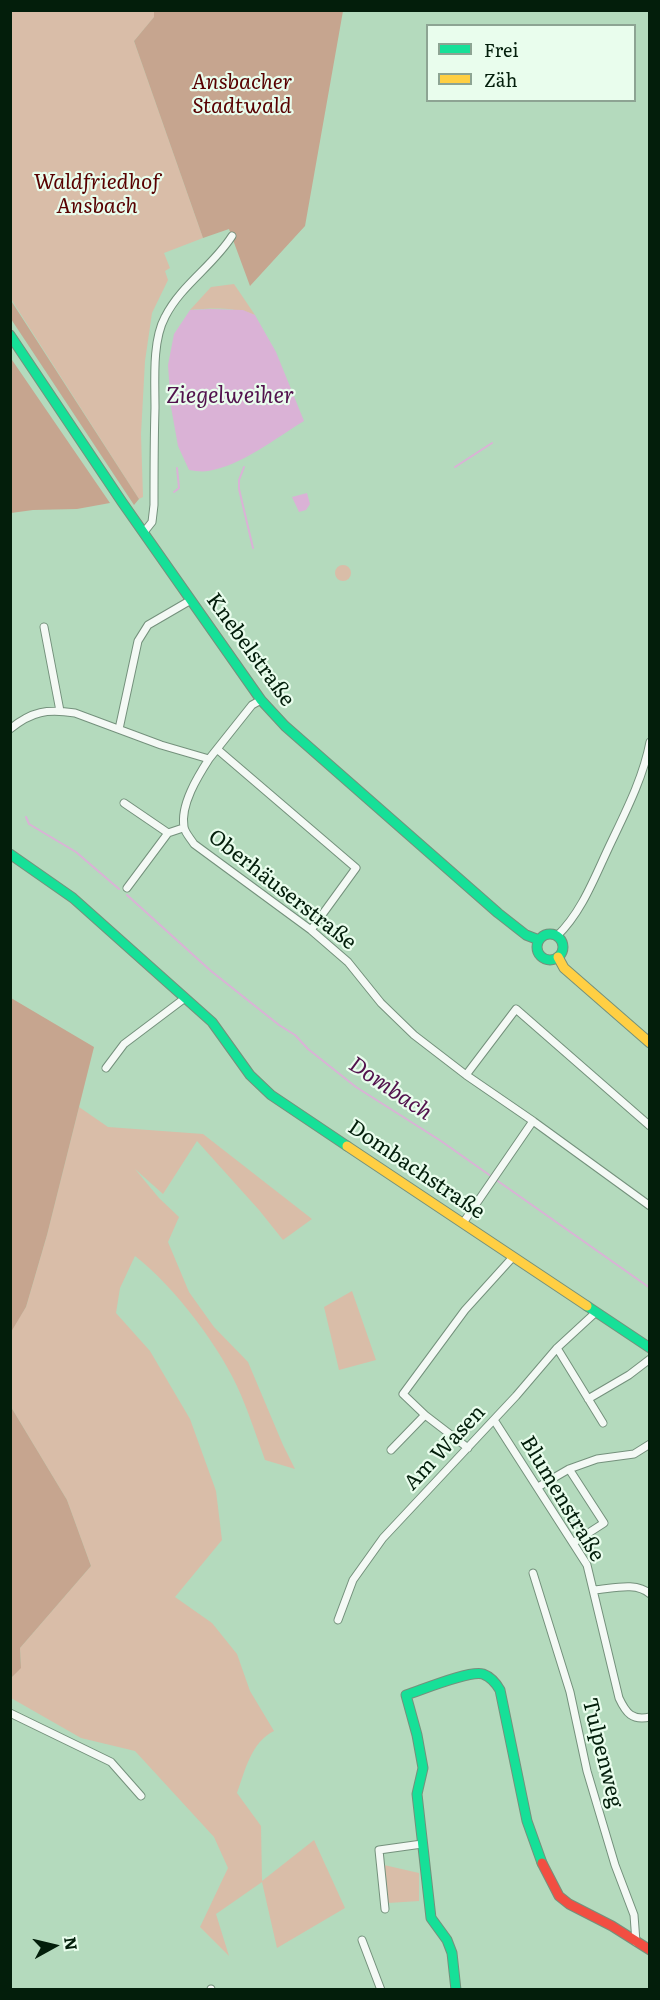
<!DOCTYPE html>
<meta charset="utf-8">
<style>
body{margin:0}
#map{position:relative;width:660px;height:2000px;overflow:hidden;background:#b4dabd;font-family:Literata,serif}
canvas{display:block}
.frame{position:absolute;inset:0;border:12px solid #031e0b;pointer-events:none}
.legend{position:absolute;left:426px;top:24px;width:210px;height:78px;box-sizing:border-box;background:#e9fded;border:2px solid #8da493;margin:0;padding:8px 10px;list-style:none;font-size:18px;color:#031e0b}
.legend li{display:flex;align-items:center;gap:12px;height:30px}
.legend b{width:30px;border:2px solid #8da493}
.north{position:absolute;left:24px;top:1916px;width:60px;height:60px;-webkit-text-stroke:4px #e9fded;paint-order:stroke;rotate:82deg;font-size:16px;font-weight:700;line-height:24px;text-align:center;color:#031e0b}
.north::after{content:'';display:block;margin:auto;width:21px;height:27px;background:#031e0b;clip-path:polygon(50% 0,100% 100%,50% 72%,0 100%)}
</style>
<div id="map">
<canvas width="660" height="2000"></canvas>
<div class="frame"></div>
<ul class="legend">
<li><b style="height:8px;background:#16e098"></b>Frei</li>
<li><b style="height:8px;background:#ffcf43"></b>Zäh</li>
</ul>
<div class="north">N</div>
</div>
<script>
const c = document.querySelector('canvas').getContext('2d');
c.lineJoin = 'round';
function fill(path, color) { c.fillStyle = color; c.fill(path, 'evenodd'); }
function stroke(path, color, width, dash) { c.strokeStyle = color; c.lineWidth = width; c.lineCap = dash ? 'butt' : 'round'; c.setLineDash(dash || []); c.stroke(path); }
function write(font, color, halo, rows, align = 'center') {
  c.font = font + ' Literata,serif'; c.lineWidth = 4.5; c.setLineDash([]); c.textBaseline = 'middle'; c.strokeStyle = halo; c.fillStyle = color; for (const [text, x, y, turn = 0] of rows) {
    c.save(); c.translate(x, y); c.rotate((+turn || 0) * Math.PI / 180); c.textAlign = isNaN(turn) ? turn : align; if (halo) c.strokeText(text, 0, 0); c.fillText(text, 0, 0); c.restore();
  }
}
fill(new Path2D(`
 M10,11h144l1,5 -21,25 69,197 -39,15 6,15 -5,3 3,9 -16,33 -7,48 -4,73 2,63 -4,2 -128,-200z
 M234,284l21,31c-21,-8 -43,-7 -65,-5l21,-23z
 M335 573a8 8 0 1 1 16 0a8 8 0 1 1-16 0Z
 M79,1107l29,20 95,7 109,85 -29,21 -24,-30 -62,-69 -34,53 -28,-25 24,29 20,19 -11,25 21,50 25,35 34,35 35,83 12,24 -30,-9c-8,-22 -15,-44 -24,-65 -19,-46 -67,-109 -106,-139l-15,32 -4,25 34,38 40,68 26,72 6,49 -47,57 37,26 25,31 13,37 24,40c-23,11 -29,40 -37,62l24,33 1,55 52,-41 31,68 -68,40 -15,-66 -46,32 13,42 -29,-29 28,-59 -14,-31 -79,-86 -54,-13 -70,-40v-20l10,-11 -1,-19 71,-82 -24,-66 -56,-93 -1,-75 16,-25 21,-72z
 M352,1291l24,69 -37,10 -15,-63z
 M384,1865l35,8v28l-31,2z`), '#d9bda8');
fill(new Path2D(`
 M154,11h189l-38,215 -55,60 -21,-57 -26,9 -69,-197 20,-24z
 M10,299l129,200 -5,6 -123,-186z
 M10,357l100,146 -33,6 -44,1 -22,3z
 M11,998l83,49 -47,188 -21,72 -15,25z
 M11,1407l56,93 24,66 -71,82 1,20 -10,10z`), '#c6a58f');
fill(new Path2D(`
 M211,309l32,1 12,5 21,37 28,69c-28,17 -63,45 -96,50 -6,1 -13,0 -19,-1l-11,-24 -7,-39 -3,-42 6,-31 16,-24z
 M307,493l3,11 -4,6 -7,2 -7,-15z`), '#dab2d6');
stroke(new Path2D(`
 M244,467l-5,13v9l14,59
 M455,467l37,-24
 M174,492l5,-4 -2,-20
 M26,817l3,7 47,28 43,37
 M127,895l84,76 68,54 16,10 13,14 48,38 85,54 209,147`), '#dab2d6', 2);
const street = new Path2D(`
 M144,532l8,-10 2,-17c0,-32 0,-64 1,-97 0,-27 -3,-67 10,-91 16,-32 48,-51 67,-81
 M44,627l16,84
 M10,729c22,-18 37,-20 65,-16l86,32 48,14 43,-54 9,-5
 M119,729l19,-88 10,-16 43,-25
 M217,749l139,119 -45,62
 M209,759c-11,17 -29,46 -25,68 1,6 7,12 10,17l117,86 37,32 33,41 33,32 52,40 67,46 117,85
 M124,803l44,30 15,-5
 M127,888l41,-55
 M557,936c24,-23 37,-57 51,-87 16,-34 35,-70 42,-107
 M106,1068l18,-24 61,-46
 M466,1075l50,-66 134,117
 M463,1223l70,-102
 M557,1348l46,75
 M588,1399l41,-24 21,-16
 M494,1420l93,145 32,133c7,15 13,23 31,19
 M468,1448l-43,-33 -22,-21 62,-84 48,-53
 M391,1450l34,-35
 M569,1469l35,54 -31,20
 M538,1487l31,-18 28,-10 37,-5 16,-10
 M533,1573l37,119 17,79 28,94 19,50 2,27
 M594,1590c17,-1 42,-9 56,4
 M338,1620l15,-40 30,-42 133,-142 41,-48 38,-35
 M10,1713l101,49 30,34
 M385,1909l-6,-59 43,-6
 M362,1940l19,50
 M211,1990v-1`);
const fast = new Path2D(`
 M10,335l112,167 139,198 24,26 213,187 28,22 13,5
 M10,854l63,44 139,124 38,53 21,20 76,51
 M537 947a13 13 0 1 1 26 0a13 13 0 1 1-26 0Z
 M587,1306l63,42
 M456,1990l-4,-37 -5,-13 -16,-22 -14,-124 6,-26 -6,-33 -11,-40c16,-5 63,-25 77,-21 8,3 13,9 17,16l27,131 15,42`);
const slow = new Path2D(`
 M558,957l6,11 86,75
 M347,1146l240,160`);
const jam = new Path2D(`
 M542,1863l17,33 10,8 43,22 38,24`);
stroke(street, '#74917c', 9);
stroke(fast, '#74917c', 11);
stroke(slow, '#74917c', 11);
stroke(jam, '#74917c', 11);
stroke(street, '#f4f9f5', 7);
stroke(fast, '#16e098', 9);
stroke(slow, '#ffcf43', 9);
stroke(jam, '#f24e42', 9);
write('italic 21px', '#580100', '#e9fded', [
 ["Ansbacher",242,83],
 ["Stadtwald",242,107],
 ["Waldfriedhof",97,183],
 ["Ansbach",97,207]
]);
write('21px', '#031e0b', '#e9fded', [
 ["Knebelstraße",250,650,54],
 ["Oberhäuserstraße",282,890,38],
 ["Dombachstraße",416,1170,34],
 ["Am Wasen",445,1448,-47],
 ["Blumenstraße",562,1499,59],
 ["Tulpenweg",602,1753,76]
]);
write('italic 22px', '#52124d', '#e9fded', [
 ["Ziegelweiher",230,397],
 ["Dombach",390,1089,34]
]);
</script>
